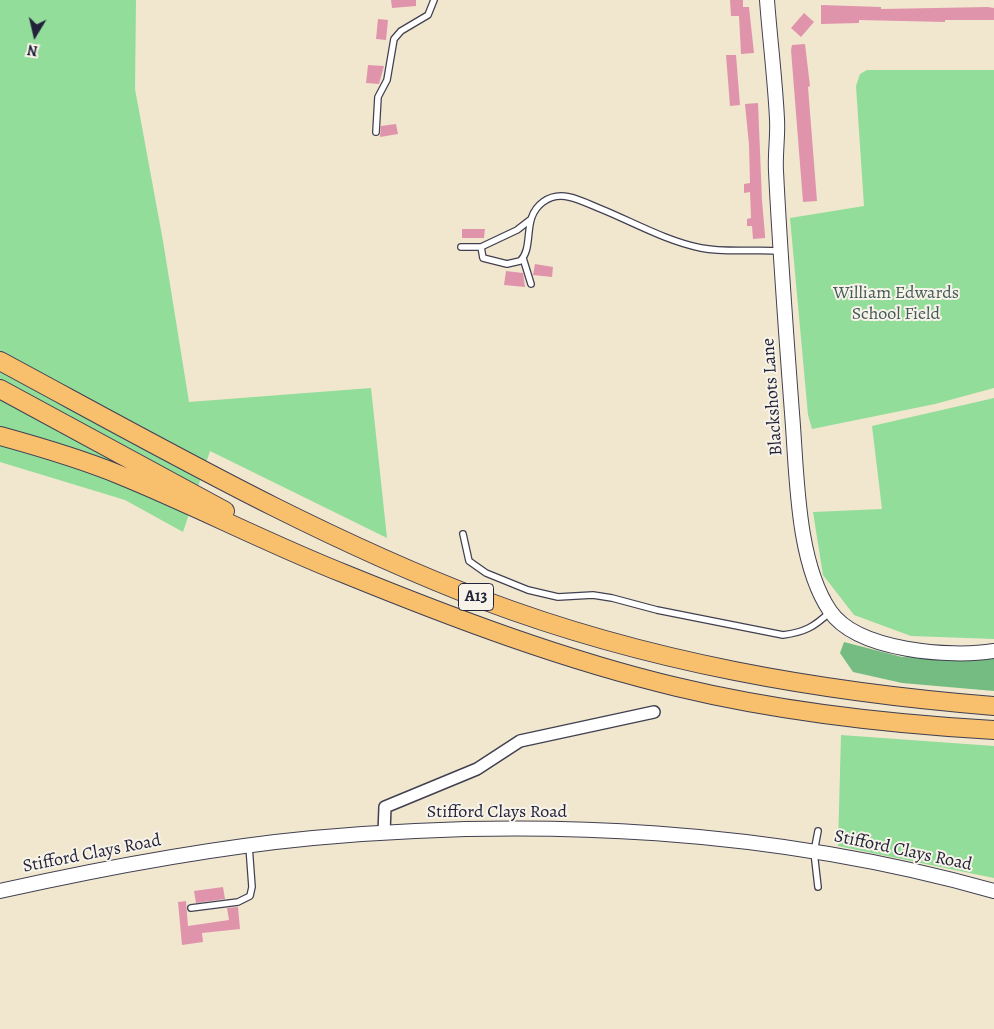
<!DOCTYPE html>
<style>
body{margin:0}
#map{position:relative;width:994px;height:1029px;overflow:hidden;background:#f1e7cf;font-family:Alegreya,serif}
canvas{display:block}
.north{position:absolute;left:10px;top:10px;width:50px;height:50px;-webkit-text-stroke:4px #f7f3e8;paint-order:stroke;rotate:189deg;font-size:14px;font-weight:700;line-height:20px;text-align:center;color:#22223b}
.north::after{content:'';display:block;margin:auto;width:18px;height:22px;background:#22223b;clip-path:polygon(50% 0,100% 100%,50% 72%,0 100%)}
</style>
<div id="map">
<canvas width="994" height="1029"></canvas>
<div class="north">N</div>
</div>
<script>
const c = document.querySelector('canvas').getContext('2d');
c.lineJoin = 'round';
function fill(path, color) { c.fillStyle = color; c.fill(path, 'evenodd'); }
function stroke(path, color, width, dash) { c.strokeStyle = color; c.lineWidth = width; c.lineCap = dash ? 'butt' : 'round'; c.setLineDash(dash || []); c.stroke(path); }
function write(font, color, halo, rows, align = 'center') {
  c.font = font + ' Alegreya,serif'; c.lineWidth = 4; c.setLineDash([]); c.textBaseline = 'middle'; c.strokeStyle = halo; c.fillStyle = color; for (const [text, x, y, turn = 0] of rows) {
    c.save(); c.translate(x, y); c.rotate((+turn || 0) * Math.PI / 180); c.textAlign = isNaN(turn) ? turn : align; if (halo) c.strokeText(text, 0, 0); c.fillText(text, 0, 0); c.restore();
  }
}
fill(new Path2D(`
 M0,0h136l-1,89 28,152 26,161 182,-14 16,150 -177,-87 -27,81 -58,-32 -125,-38z
 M867,70h127v318l-59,16 -123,25 -4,-14 -18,-197 74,-12 -8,-120 4,-12z
 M994,398v241l-83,-3 -57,-21 -31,-40 -10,-63 69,-3 -10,-83z
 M841,735l153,11v132l-156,-32z`), '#92dd9a');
fill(new Path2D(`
 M844,642l58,15 79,1 13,-2v35l-92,-8 -49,-11 -13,-19z`), '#75bc82');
fill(new Path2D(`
 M391,0h25v6l-24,2z
 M730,0h13v7h6l5,46 -13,1 -2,-38h-8z
 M821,5l60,2v2l107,-2 6,1v12h-49v2l-86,-2v3l-38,1z
 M804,13l10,9 -13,15 -10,-9z
 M378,19l10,1 -2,20 -10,-1z
 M805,44l5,42 -2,1 9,114 -14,1 -12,-152 1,-5z
 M726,55h10l4,50 -10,1z
 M368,65l16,1 -5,18 -13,-1z
 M758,103l4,97 3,35v3l-12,1 -1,-13h-5v-7l4,-1 -1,-26 -6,1v-9l6,-1 -1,-38 -4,-41z
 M396,124l2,10 -18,3 1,-11z
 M462,229h23l-1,9h-22z
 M535,264l18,3 -1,10 -19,-2z
 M506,271l17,2 2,14 -21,-2z
 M223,887l2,12 -29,4 -2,-12z
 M186,901l2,25 41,-6 -2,-12 11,-1 2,22 -38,4 1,9 -21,3 -4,-43z`), '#e094ac');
const service = new Path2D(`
 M376,132l2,-35 9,-17 7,-41 7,-8 27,-16 6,-15
 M530,220l-13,10 -36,17 2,11 24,6 13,-3c15,-14 1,-43 23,-59 7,-5 17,-7 26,-5 10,2 22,8 32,12 32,13 65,32 100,39 26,5 53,1 80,3
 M461,247h20
 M523,258l8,26
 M463,534l6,27 17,12 42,17 30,7 35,-2 19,3 45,12 126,25c22,-3 31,-8 47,-23
 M818,887l-4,-35 4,-21
 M191,908l47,-6 12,-6 2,-9 -3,-41`);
const minor = new Path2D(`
 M384,833l1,-26 92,-38 43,-28 134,-29`);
const tertiary = new Path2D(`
 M767,0c3,40 8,79 10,119 1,17 -2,35 -1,52 4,81 10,162 16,242 5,59 4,148 38,198 27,40 121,47 164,40
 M0,891c103,-23 208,-43 313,-53 227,-21 462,-9 681,53`);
const trunk = new Path2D(`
 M0,361c158,85 315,175 483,239 164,62 337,92 511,106
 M0,389l225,122
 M0,436c40,11 81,23 120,39 76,31 149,69 225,99 108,44 219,86 332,113 104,25 211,37 317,43`);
stroke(service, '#414051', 8);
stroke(minor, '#414051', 14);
stroke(tertiary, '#414051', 16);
stroke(trunk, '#414051', 20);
stroke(service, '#fff', 5.5);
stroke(minor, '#fff', 11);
stroke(tertiary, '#fff', 14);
stroke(trunk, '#f8bf6c', 18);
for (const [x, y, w] of [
 [476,597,35]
]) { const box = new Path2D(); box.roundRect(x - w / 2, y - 13.5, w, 27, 4); c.fillStyle = '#f7f3e8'; c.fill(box); stroke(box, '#22223b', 1); }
write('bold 16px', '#22223b', null, [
 ["A13",476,597]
]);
write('18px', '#445a58', '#f7f3e8', [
 ["William Edwards",896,294],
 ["School Field",896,315]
]);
write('18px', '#22223b', '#f7f3e8', [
 ["Blackshots Lane",773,397,-94],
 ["Stifford Clays Road",497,813],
 ["Stifford Clays Road",903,851,12],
 ["Stifford Clays Road",92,854,-11]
]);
</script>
